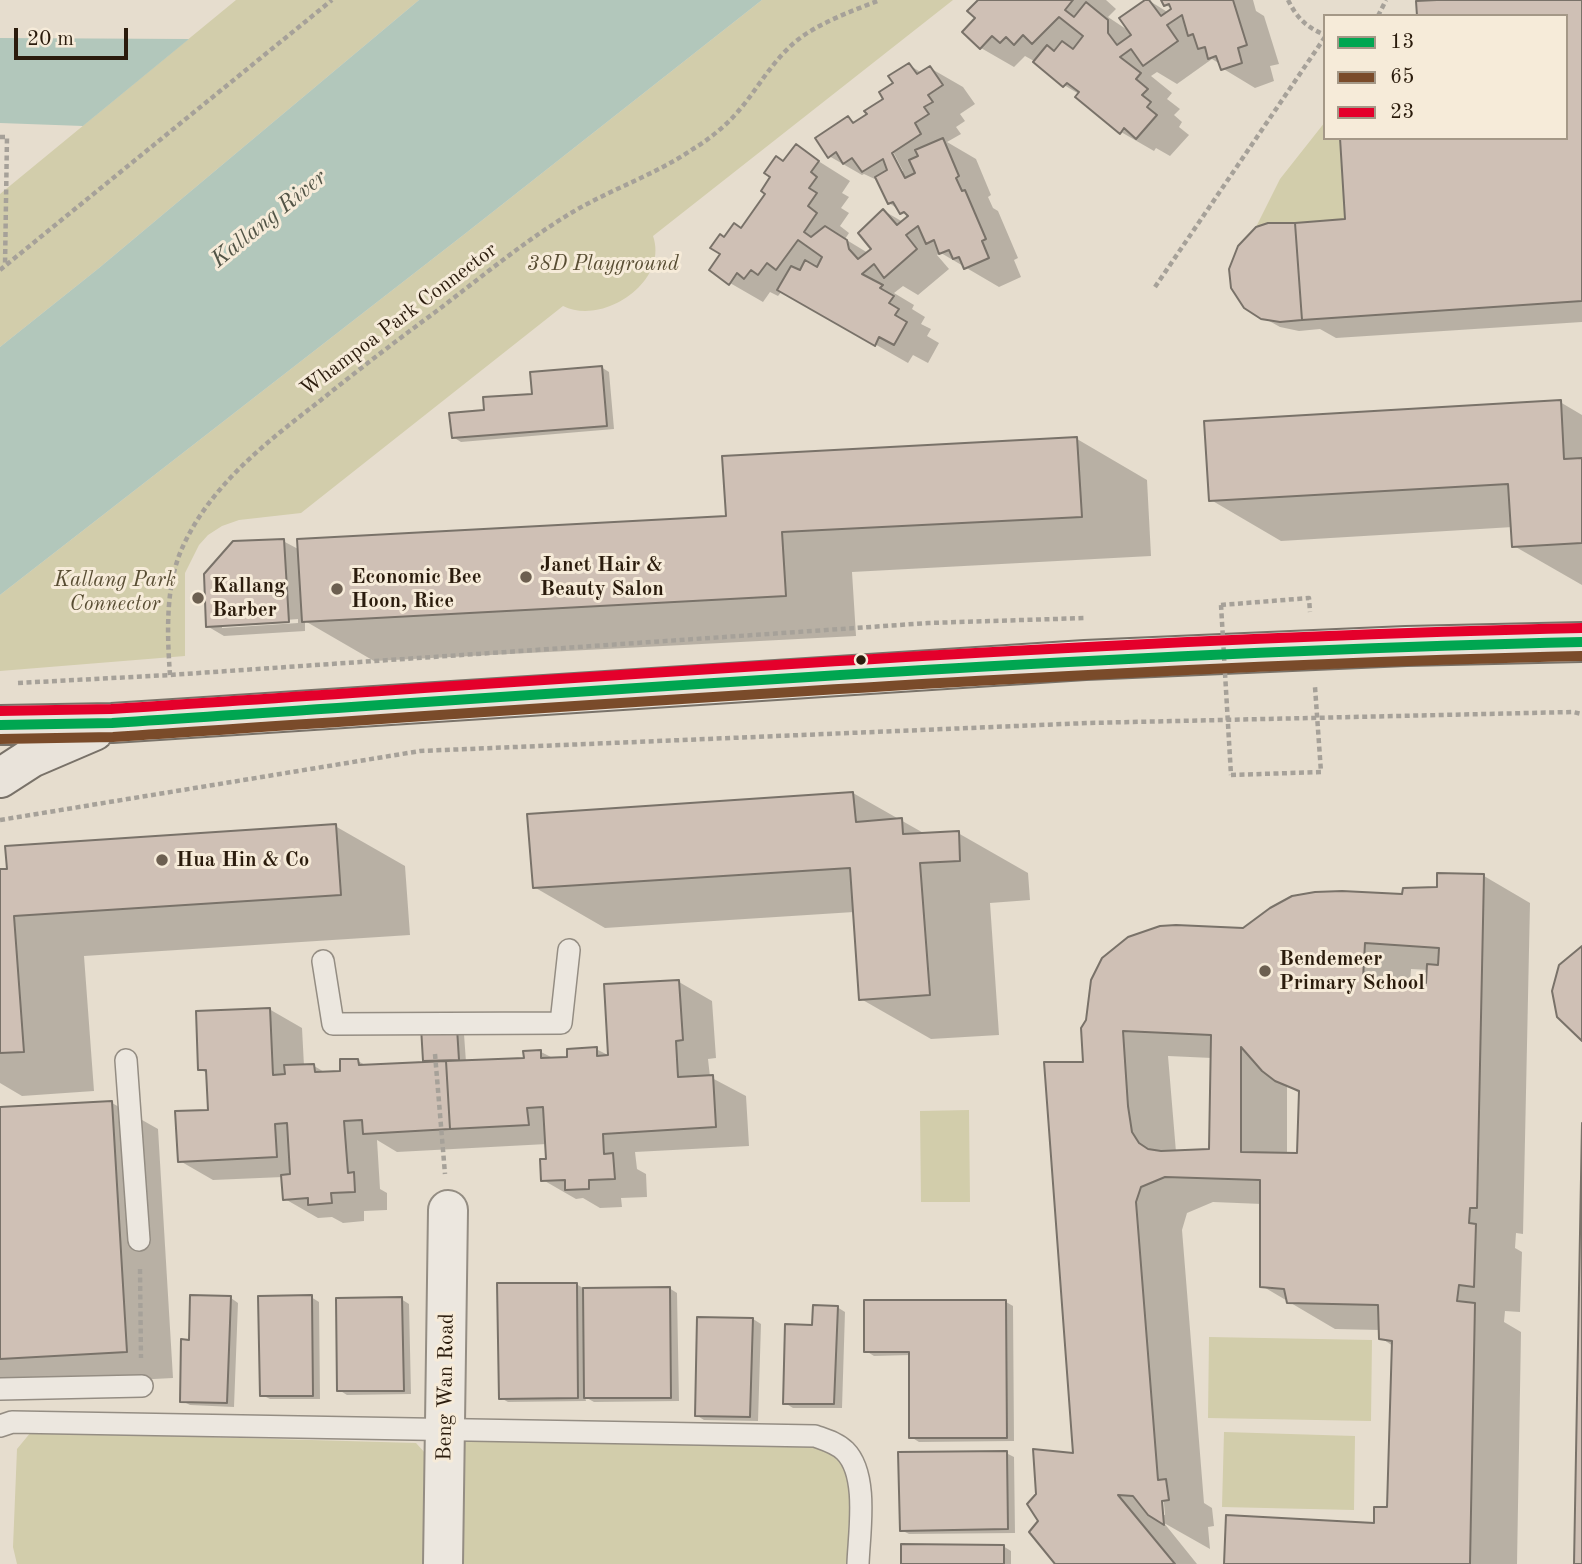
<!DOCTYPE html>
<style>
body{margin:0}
#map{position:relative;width:1582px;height:1564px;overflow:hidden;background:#e6ddce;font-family:"Old Standard TT",serif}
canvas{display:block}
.legend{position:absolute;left:1323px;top:14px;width:245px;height:126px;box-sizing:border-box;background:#f6ebd9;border:2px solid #a49887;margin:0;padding:9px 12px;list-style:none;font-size:21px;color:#2a1b0c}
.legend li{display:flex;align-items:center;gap:14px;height:35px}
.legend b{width:35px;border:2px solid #a49887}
.scale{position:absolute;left:14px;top:28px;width:114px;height:32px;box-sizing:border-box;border:4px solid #2a1b0c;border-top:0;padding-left:9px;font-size:21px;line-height:24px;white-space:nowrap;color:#2a1b0c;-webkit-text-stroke:5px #f6ebd9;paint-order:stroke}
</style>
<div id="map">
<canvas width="1582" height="1564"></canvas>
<ul class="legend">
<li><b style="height:9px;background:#00a651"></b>13</li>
<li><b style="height:9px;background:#7a4b2a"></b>65</li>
<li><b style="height:9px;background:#e4002b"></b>23</li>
</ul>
<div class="scale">20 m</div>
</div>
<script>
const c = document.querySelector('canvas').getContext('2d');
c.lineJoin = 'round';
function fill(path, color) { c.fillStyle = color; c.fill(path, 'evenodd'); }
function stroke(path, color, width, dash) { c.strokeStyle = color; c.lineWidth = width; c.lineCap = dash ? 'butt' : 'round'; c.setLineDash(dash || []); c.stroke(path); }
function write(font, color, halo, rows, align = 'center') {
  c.font = font + ' "Old Standard TT",serif'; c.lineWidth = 6; c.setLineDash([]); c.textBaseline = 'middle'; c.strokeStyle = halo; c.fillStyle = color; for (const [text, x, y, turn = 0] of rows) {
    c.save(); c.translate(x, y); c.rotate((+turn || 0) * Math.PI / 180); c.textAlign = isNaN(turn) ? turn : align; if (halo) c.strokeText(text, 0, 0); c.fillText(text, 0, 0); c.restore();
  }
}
fill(new Path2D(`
 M236,0h183l-320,268 -99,79v-153z
 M762,0h191l-300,236c16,46 -50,90 -90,70l-262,207 -62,7 -17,6 -14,9 -9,10 -14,28v83l-185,15v-76l466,-362z
 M1325,122v16h15l15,179 -53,3 -7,-97h-27l-12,4 24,-48z
 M969,1110l1,92h-49l-1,-91z
 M1209,1337l163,3 -1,81 -163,-3z
 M31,1432l385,11 20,22 -7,99h-412l-4,-17 4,-98z
 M1224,1432l131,4 -1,74 -132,-3z
 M459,1440l346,2 31,10 14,20 -2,92h-391z`), '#d2cdab');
fill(new Path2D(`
 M419,0h343l-296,233 -466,362v-248l99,-79z
 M0,38l189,1 -106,87 -83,-3z`), '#b2c7bb');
fill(new Path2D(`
 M980,0h126l10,9 -8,8 21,14 19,-31 21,13 5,-4 -9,-4 -2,-5h90l3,11 8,5 15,48 -9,2 4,15 -19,7 -33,-20 -2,-4 -8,-5 -35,25 -20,-12 -6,4 21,17 -5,6 13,10 -6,6 8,7 -3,5 10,8 -19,21 -14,-8 -2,3 -33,-19 -42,-38 -15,-9 -30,-24 -9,-5 -11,11 -33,-19 -17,-16 13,-14z
 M1464,0h118v322l-246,16 -16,-9 -21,2 -19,-4 -18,-10 85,-97 219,-82v-122z
 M909,65l13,8 8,-5 33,19 12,17 -15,10 5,7 -9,6 5,7 -14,8 29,17 15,36 -3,2 5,11 5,3 20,47 -4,2 7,17 -22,10 -58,-34 -4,2 12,14 -31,26 -15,-9 -9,7 20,12 -2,4 13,8 -4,7 10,5 -4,7 12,7 -11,20 -15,-8 -5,8 -126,-72 -4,5 -8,-4 -7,10 -33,-19 -8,-29 3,-15 17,-9 26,-36 16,-31 12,-16 54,34 -8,12 7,4 -8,11 8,5 -9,13 9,7 -4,6 23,14 6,-4 10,-38 19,11 7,-5 -21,-14 -10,-22 -15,-7 -2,1 -33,-19 19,-38 8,5 30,-24zM889,144l14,27h-4l-13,-25z
 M601,367l8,5 5,57 -153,13 -8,-5 33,-25 48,-16z
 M1560,402l22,13v170l-68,-39 -1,-19 -232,14 -70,-41z
 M1077,439l70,41 4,76 -299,16 4,64 -482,25 -69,-40v10l-81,5 -17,-10 76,-85 17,9 428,-32zM298,619v4l-76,5v-3z
 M853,793l74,42 31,-2 70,40 2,27 -40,3 9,132 -68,4 -70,-40 -7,-87 -249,16 -71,-41z
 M335,826l70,40 5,69 -326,21 10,135 -72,5 -22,-13v-212z
 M1484,876l46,27 -7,331 -7,-1 -1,15 7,4 -2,60 -15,-1 -1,11 17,10 -4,232h-292l150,-39 14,-16 4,-163 -12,-8 -1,-8 -45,-1 -73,-43v-82l-49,-2 -26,11 -5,17 22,273 8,5 2,18 -6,1 2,22 -46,-26 33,41h-140l-17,-43 35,-66 9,-391 -1,-36 161,-98 195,-41zM1411,969l17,1v15l-18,-1zM1168,1056l44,2 -2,93 -34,1zM1287,1086l14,8 -3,61h-11zM1160,1492h3l2,23h-3z
 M679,982l33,19 4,57 -8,1 2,18 36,19 3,50 -114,6 2,17 9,5 1,23 -26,1 1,9 -22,1 -17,-10 -7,1 -33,-19 5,-20 -1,-16 -150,8 -20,-12 3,49 7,4v17l-23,1v10l-21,2 -11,-6 -14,1 -33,-19 -2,-22 -70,3 -33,-19 30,-49 -2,-38 -8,-5 69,-60 33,19 2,38h10l12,7h16l16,-12 9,5 63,-2 -6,-4 32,-31 8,5 2,28 60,-2 15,-8 14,7h13l28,-10 14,7z
 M112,1103l46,26 15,249 -173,9v-278z
 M576,1284l9,5 84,-1 8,5 2,108 -85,1 -9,-5 1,4 -78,1 -7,-4z
 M311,1297l8,5 1,97h-50l-8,-4z
 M231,1298l7,5 -4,104 -44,-2 -8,-4 9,-59z
 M401,1299l8,5 2,90 -64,1 -8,-5z
 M1006,1302l7,4 1,135 -95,1 -8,-5v-82l-37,1 -8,-5z
 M837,1307l8,5 -3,96h-49l-8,-5 29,-76z
 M753,1319l8,5 -3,97 -54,-1 -8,-5z
 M1006,1453l8,4 1,76 -106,1 -8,-4z
 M1003,1546l8,5v13h-109z`), '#0003');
const building = new Path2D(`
 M978,0h95l-8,10 9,7 12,-15 22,18v13l9,12 14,-10 -12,-17 26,-18h4l12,16 10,-7 -2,-5 -5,2 -3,-6h72l14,45 -9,3 4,15 -21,7 -5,-14 -8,3 -3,-12 -7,2 -5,-15 -5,2 -6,-21 -15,10 11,16 -35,25 -12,-17 -11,8 21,16 -5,6 12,10 -6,6 9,7 -4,5 10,8 -21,24 -12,-11 -4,6 -45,-37 4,-5 -12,-9 -4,4 -30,-25 14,-17 7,6 8,-10 11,8 10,-13 -24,-19 -27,27 -9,-9 -9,10 -8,-8 -6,6 -8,-7 -12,13 -18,-17 13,-14 -8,-7z
 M1437,0h145v301l-280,19 -7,-97 50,-4 -5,-81h226v-122h-149l-1,-15z
 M909,63l8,11 13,-8 13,19 -15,10 5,7 -9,5 5,7 -14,9 6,11 -29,19 13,25 10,-5 -6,-13 9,-4 -3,-6 28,-12 16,38 -3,2 6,13 3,-1 21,49 -4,2 7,17 -25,11 -5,-12 -6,2 -4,-9 -10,4 -5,-14 -8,4 -8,-18 -12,9 11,14 -33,29 -10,-14 -12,10 21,11 -3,3 14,8 -5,7 10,6 -4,6 12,7 -13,23 -15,-8 -4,9 -98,-56 14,-24 9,4 5,-10 12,7 5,-10 -24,-17 -22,30 -9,-7 -9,12 -7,-5 -7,9 -7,-6 -8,12 -20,-15 11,-16 -10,-6 10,-14 4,3 10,-14 7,5 24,-34 -4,-3 9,-14 -6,-4 12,-17 7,5 13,-17 23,17 -8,11 6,5 -8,11 8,5 -9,13 9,7 -13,19 7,5 14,-11 22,14 2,9 9,10 13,-10 -13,-16 25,-24 14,16 11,-9 -4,-4 -4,2 -7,-12 -5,2 -13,-27 12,-7 -4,-11 -21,13 -10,-14 -9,6 -7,-12 -8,6 -13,-20 33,-22 5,7 14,-9 -3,-3 19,-12 -4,-7 14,-9 -5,-7z
 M1268,223h27l7,97 -22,2 -19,-3 -17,-11 -13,-20 -2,-19 9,-23 18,-19z
 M602,366l5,60 -155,12 -3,-25 35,-3 -1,-13 49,-3 -2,-22z
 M1561,400l3,59 18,-1v85l-70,4 -4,-63 -299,17 -5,-80z
 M1077,437l5,80 -300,15 4,64 -484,26 -5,-83 429,-23 -4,-60z
 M284,539l5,83 -83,5 -2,-53 29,-33z
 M853,792l3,30 46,-4 1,16 56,-3 1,30 -40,2 10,132 -71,5 -9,-132 -317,20 -6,-74z
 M336,824l5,71 -327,21 10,136 -24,1v-184h7l-2,-23z
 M1437,873l47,1 -7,334h-7l-1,15 7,1 -2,63 -15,-2 -2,16 18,2 -5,261h-246l2,-49 148,8v-16h13l5,-166 -13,-2 -1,-34 -91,-2 -3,-14 -24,-2v-107l-95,-3 -24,10 -5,15 22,278 8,-1 3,21 -7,1 2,24 -16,-10 -15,-19 -15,-1 57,69h-120l-26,-32 9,-11 -11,-17 9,-10 -3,-45 40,4 -29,-391h39l-2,-34 5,-8 5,-40 11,-22 26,-21 32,-11 16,-1 67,3 27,-20 22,-12 23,-4 27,-1 60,3 1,-6 34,-1zM1365,943l74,5 -1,17 -11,-1 -1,19 -63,-4zM1123,1031l88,4 -2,114 -48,2 -13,-2 -9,-6 -7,-11 -4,-26zM1241,1047l21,24 13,10 24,10 -2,62 -56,-1z
 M1582,946v95l-25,-24 -5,-26 7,-26z
 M679,980l4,60 -7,1 2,36 35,-2 3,52 -113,7 1,20 9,-1 2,26 -26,1v9l-24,1v-10l-24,1 -1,-22h6l-3,-52 -16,1 2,17 -79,4 -4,-68 78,-3 -1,-7 18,-1v8l26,-1v-8l30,-2v9l11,-1 -4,-71z
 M270,1008l3,67 12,-1 -1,-9 30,-1 1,8 25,-1v-12h18l1,6 87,-4 4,68 -87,5 -1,-14 -18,1 4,52 6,-1 1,20 -24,1 1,10 -24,2v-7l-25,2 -2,-25 9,-1 -3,-51 -12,1 2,33 -99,5 -3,-51 33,-1 -2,-40h-8l-2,-59z
 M421,1027l36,1 2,32 -36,1z
 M112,1101l15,251 -127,7v-252z
 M1582,1123v441h-8z
 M497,1283h80l1,115 -79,1z
 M670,1287l1,111h-87l-1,-110z
 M190,1295l41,1 -4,107 -47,-1 1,-63 8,1z
 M312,1295l1,101h-53l-2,-100z
 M402,1297l2,94h-67l-1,-93z
 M864,1300h142l1,138h-98v-86h-45z
 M813,1305l25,1 -4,98h-51l2,-80 27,1z
 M697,1317l56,1 -3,99 -55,-1z
 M1007,1451l1,78 -108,2 -2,-79z
 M901,1544l103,1v19h-103z`);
fill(building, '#cfc0b5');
stroke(building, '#797269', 2);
const lane = new Path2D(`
 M323,961l10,63 228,-1 8,-73
 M126,1060l13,180
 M0,1389l142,-3
 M0,1426l12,-4 803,14c11,4 22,7 30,15 24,24 14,82 13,113`);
const street = new Path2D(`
 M443,1564l5,-354`);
const primary = new Path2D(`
 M0,725l112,-2 973,-63 321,-14 176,-4
 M0,778l31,-20 63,-27`);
stroke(lane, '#948d83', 24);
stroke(street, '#948d83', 42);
stroke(primary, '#797269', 42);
stroke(new Path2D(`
 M1288,0c9,18 18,27 37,35
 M1378,16l8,-16
 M0,137h7l-2,129
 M0,270l332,-270
 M1155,287l170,-250
 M1221,605l88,-7 1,14
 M170,675c-3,-42 -5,-92 14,-131 29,-61 84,-103 137,-144 37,-30 75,-59 113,-87 45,-34 89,-71 137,-100 40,-24 84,-38 122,-64 18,-11 35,-25 48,-41 19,-23 30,-45 54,-66 23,-19 57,-31 85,-42
 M18,683l152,-8 758,-52 158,-5
 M1231,775l90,-3 -6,-85
 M0,820l420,-69 668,-28 485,-11 9,2
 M435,1054l10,120
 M140,1269l1,89`), '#a6a199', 4.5, [5, 3.5]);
stroke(lane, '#ece7df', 21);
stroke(street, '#ece7df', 38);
stroke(primary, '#e9e3da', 38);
stroke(new Path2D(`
 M1221,605l10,170`), '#a6a199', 4.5, [5, 3.5]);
stroke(new Path2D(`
 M0,725l112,-2c490,-32 979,-70 1470,-81`), '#00a651', 10);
stroke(new Path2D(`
 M0,739l113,-2c489,-32 979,-70 1469,-81`), '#7a4b2a', 10);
stroke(new Path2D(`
 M0,711l111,-2c490,-32 980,-70 1471,-81`), '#e4002b', 10);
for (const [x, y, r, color] of [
 [526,577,7,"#6c5f50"],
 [337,589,7,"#6c5f50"],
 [198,598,7,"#6c5f50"],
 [861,660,6,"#2a1b0c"],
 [162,860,7,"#6c5f50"],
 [1265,971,7,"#6c5f50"]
]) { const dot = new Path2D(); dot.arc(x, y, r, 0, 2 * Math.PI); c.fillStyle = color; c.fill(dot); stroke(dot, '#f6ebd9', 2.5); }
write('italic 21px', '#584d33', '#f6ebd9', [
 ["38D Playground",603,264],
 ["Kallang Park",115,580],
 ["Connector",115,604]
]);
write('21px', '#2a1b0c', '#f6ebd9', [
 ["Whampoa Park Connector",399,320,-37],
 ["Beng Wan Road",446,1387,-89]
]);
write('bold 21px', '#2a1b0c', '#f6ebd9', [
 ["Janet Hair &",540,565],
 ["Beauty Salon",540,589],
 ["Economic Bee",351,577],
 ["Hoon, Rice",351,601],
 ["Kallang",212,586],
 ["Barber",212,610],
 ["Hua Hin & Co",176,860],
 ["Bendemeer",1279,959],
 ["Primary School",1279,983]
], 'left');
write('italic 23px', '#525446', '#f6ebd9', [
 ["Kallang River",269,219,-39]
]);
</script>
